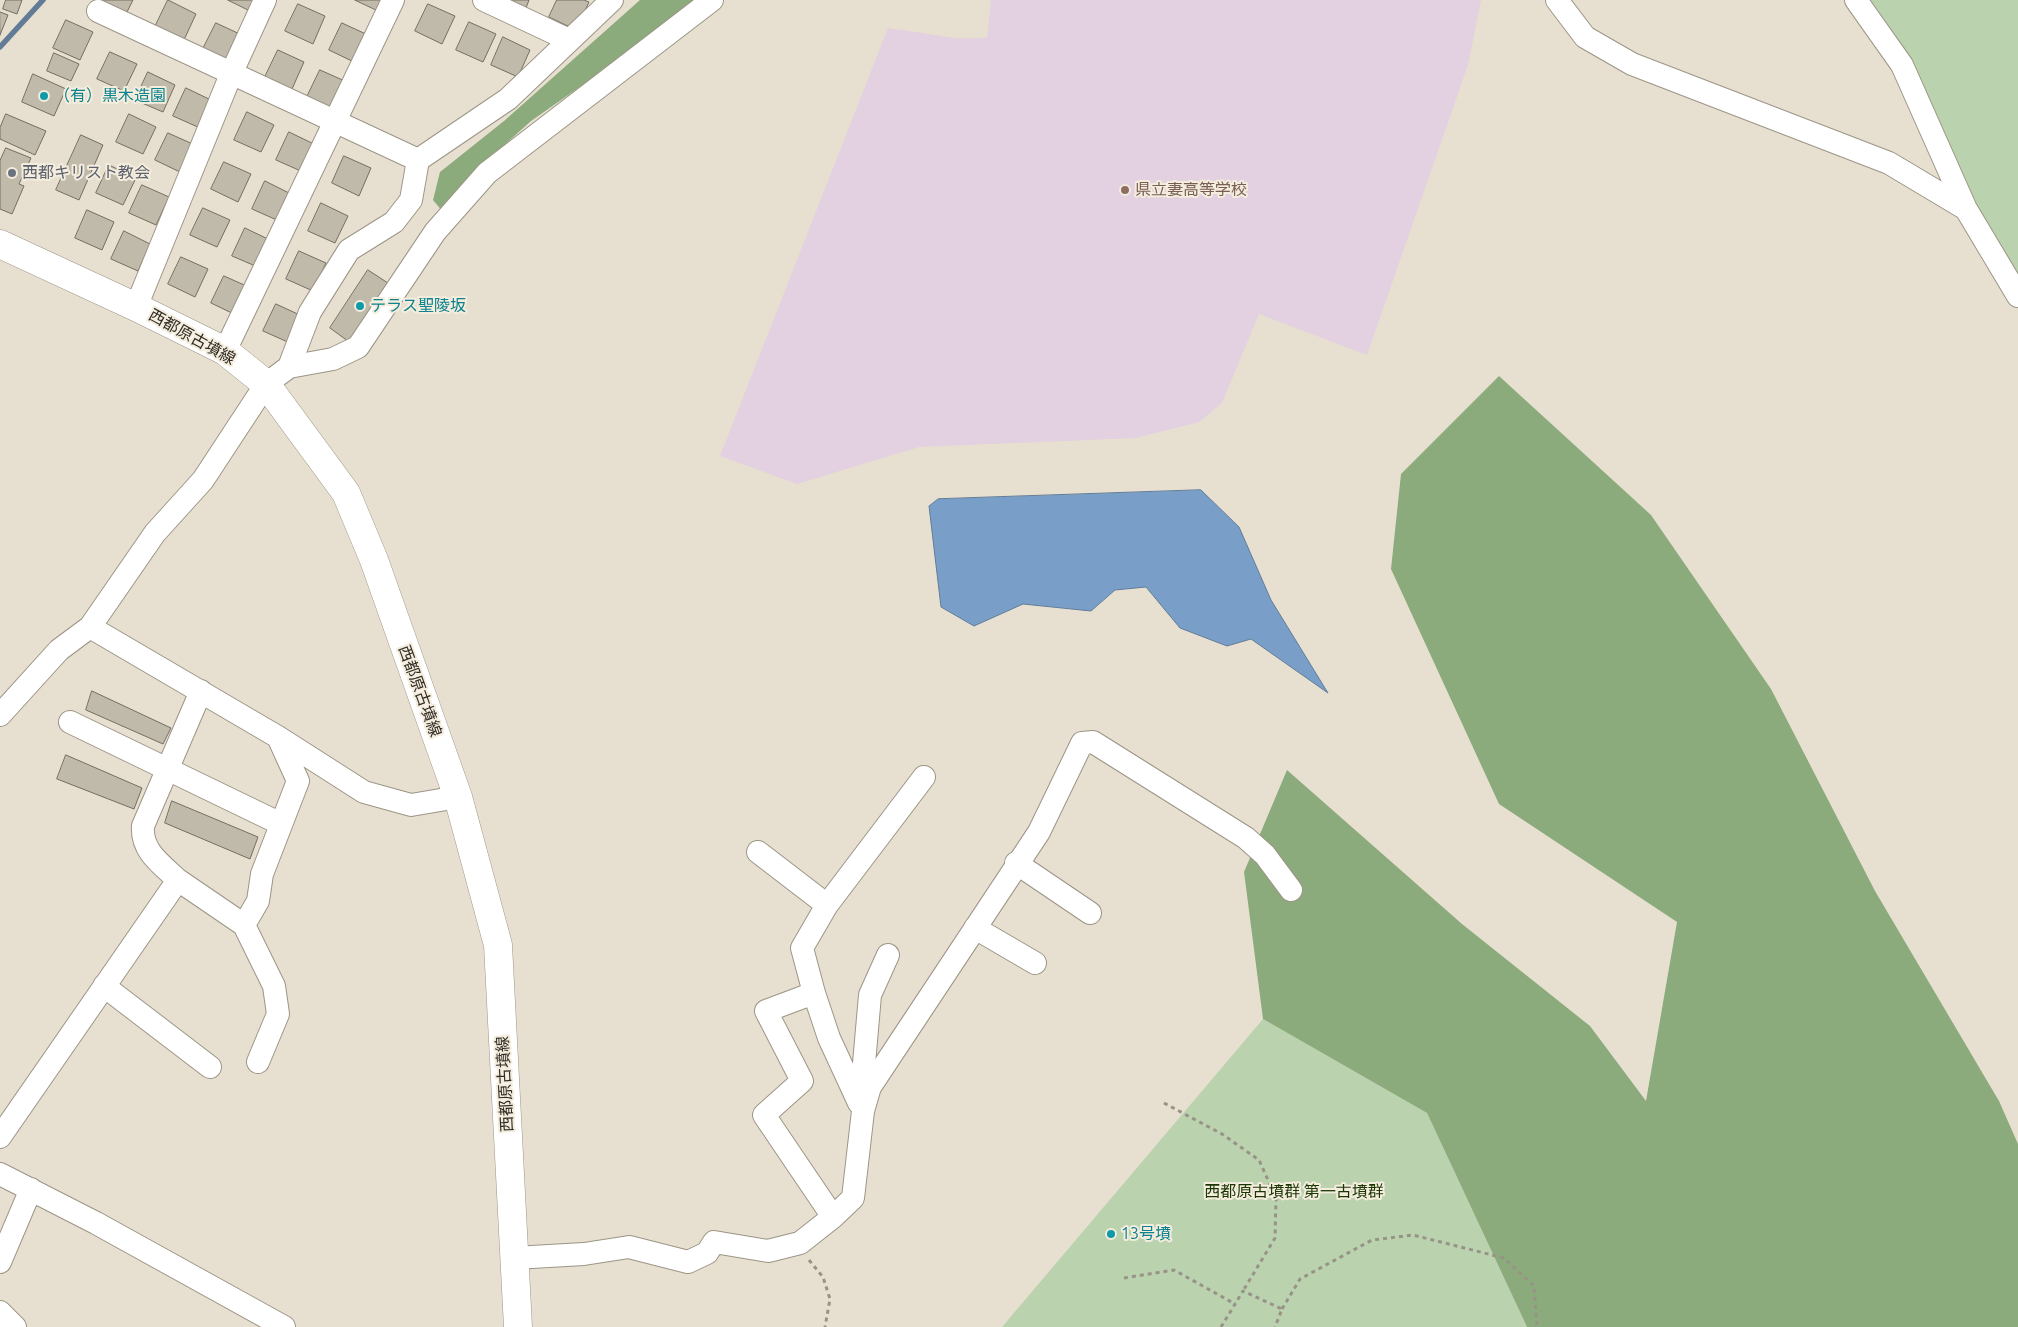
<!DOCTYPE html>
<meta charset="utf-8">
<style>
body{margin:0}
canvas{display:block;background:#e7e0d0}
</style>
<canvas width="2018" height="1327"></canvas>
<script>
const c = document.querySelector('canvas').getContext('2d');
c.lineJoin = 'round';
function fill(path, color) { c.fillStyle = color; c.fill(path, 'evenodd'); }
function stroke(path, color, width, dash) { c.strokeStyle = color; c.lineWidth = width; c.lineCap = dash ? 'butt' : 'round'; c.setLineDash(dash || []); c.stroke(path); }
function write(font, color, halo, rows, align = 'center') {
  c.font = font + ' Ubuntu,"Noto Sans JP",sans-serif'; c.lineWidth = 4; c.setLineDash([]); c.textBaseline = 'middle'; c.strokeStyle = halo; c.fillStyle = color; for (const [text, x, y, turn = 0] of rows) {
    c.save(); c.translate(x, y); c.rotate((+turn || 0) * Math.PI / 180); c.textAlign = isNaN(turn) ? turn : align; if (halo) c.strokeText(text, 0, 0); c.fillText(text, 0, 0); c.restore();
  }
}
fill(new Path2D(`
 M991,0h490l-13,65 -101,290 -108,-41 -37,89 -23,19 -63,16 -217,9 -122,37 -77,-28 168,-428 67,10h32z`), '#e3d0e0');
fill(new Path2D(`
 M1856,0h162v296z
 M1263,1019l164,94 100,214h-525z`), '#bbd2af');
fill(new Path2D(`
 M640,0h64l-173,121 -60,54 -28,37 -10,-12 7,-28 64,-51z
 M1499,376l152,139 120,174 104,202 124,210 19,43v183h-491l-100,-214 -164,-94 -19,-147 43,-102 175,154 128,102 56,75 31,-179 -178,-118 -108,-235 10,-95z`), '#8cab7c');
const water = new Path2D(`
 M1201,490l38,37 32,73 57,93 -77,-54 -24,7 -47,-18 -34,-41 -31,3 -24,21 -68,-7 -49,22 -33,-19 -12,-101 9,-7z`);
fill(water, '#799fc9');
stroke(water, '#627c98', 1);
stroke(new Path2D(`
 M0,47l43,-47`), '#627c98', 5.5);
const building = new Path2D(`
 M6,0h16l-5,14 -14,-5z
 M98,0h35l-7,14z
 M168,0l28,14 -13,28 -29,-13z
 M228,0h30l-5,12z
 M355,0h29l-5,11z
 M509,0h20l-3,8z
 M557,0h27l5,2 -13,28 -27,-13z
 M298,4l27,12 -12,28 -28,-13z
 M428,4l27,12 -13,28 -27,-13z
 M0,12l8,3 -8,20z
 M66,20l27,12 -13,28 -27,-12z
 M469,22l27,12 -13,28 -27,-12z
 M216,23l28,13 -13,29 -29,-14z
 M342,23l26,12 -12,28 -27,-13z
 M503,37l27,13 -12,27 -27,-12z
 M278,50l26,12 -12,27 -27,-12z
 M110,52l27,12 -13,27 -27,-12z
 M54,53l25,11 -8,17 -24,-10z
 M320,70l27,12 -13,28 -27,-13z
 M148,72l27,13 -12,27 -28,-12z
 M33,74l33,15 -12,27 -32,-14z
 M186,88l27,13 -13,27 -27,-12z
 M247,112l27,13 -13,27 -27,-12z
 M6,114l40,17 -11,24 -35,-16v-11z
 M129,114l27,13 -13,27 -27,-12z
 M289,132l27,13 -13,27 -27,-12z
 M168,133l27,12 -13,28 -27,-13z
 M81,135l22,10 -24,55 -23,-10z
 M6,148l25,10 -12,26 5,2 -12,28 -12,-5v-48z
 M344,156l27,12 -12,28 -27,-13z
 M224,162l27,12 -13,28 -27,-13z
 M109,165l27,13 -13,27 -27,-12z
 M265,181l26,13 -12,27 -27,-12z
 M142,185l27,12 -13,28 -27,-12z
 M321,203l27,13 -13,27 -27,-12z
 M203,208l27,12 -13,27 -27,-12z
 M87,210l27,12 -12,28 -27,-12z
 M245,228l27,13 -12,27 -28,-12z
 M124,231l26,13 -12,27 -27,-12z
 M299,251l27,12 -13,28 -27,-12z
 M181,257l27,12 -13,28 -27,-13z
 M368,270l23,15 -39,59 -22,-16z
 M224,276l27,12 -13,28 -27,-13z
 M276,304l26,12 -12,27 -27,-12z
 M92,691l79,37 -8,16 -77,-34z
 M66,755l76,33 -8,21 -77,-30z
 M172,801l86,36 -8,22 -85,-36z`);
fill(building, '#c0baaa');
stroke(building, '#746e60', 1);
const minor = new Path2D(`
 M484,0l85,40
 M1557,0l28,37 47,27 257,99 77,46 52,87
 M1856,0l46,65 64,144
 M98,11l320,149 90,-61 104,-99
 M136,307l96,-235 33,-72
 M225,351l168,-351
 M289,367l21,-55 39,-62 45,-28 17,-22 7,-40
 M90,627l188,110 86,55 47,13 47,-8
 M0,715l59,-65 31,-23 65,-94 48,-53 63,-96 23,-17 44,-8 25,-12 77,-115 52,-59 225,-173
 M70,722l211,102
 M758,852l69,53
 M1016,863l74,50
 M178,880l66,45 30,61 4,28 -20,48
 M244,925l14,-24 4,-27 36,-93 -20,-44
 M975,928l60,35
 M104,986l106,81
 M814,993l15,45 30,65
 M870,1087l-7,-12 7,-80 18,-40
 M0,1137l178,-257c-17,-16 -37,-29 -35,-54l58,-135
 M0,1174l96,49 188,104
 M833,1217l20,-19 10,-87 7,-24 169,-255 43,-89 11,-1 153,96 19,17 26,35
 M514,1258l70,-4 45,-7 59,15 19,-9 7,-11 54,9 32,-8 33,-26 -69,-102 38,-34 -36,-70 48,-18 -12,-45 25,-43 97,-128
 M0,1262l31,-73
 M0,1312l15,15`);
const major = new Path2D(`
 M0,244l136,63 89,44 41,33 80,109 28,67 84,237 40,148 20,382`);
stroke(minor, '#9c9586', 24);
stroke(major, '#9c9586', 29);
stroke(new Path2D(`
 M1164,1103l58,31 37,26 17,38 -1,40 -32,53
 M809,1260l14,17 7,22 -5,28
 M1124,1278l50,-8 61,34
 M1282,1309l18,-30 72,-39 41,-5 91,23 30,28 3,41
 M1221,1327l22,-36 39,18 -7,18`), '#989387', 3, [4, 4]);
stroke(minor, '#fff', 22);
stroke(major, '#fff', 28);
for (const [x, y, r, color] of [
 [44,96,5,"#0f9aa8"],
 [12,173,5,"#6b7280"],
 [1125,190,5,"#8d6e63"],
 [360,306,5,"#0f9aa8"],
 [1111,1234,5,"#0f9aa8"]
]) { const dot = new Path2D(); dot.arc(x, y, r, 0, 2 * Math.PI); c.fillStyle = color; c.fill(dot); stroke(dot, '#f4eddd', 2); }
write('16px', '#0d838f', '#f4eddd', [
 ["（有）黒木造園",54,96],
 ["テラス聖陵坂",370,306],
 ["13号墳",1121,1234]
], 'left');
write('16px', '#5b616d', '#f4eddd', [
 ["西都キリスト教会",22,173]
], 'left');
write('16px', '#785e54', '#f4eddd', [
 ["県立妻高等学校",1135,190]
], 'left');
write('16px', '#2e2b25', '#f4eddd', [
 ["西都原古墳線",192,337,29],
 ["西都原古墳線",420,691,70],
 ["西都原古墳線",505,1084,-93]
]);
write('16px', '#193603', '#f4eddd', [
 ["西都原古墳群 第一古墳群",1294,1192]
]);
</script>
